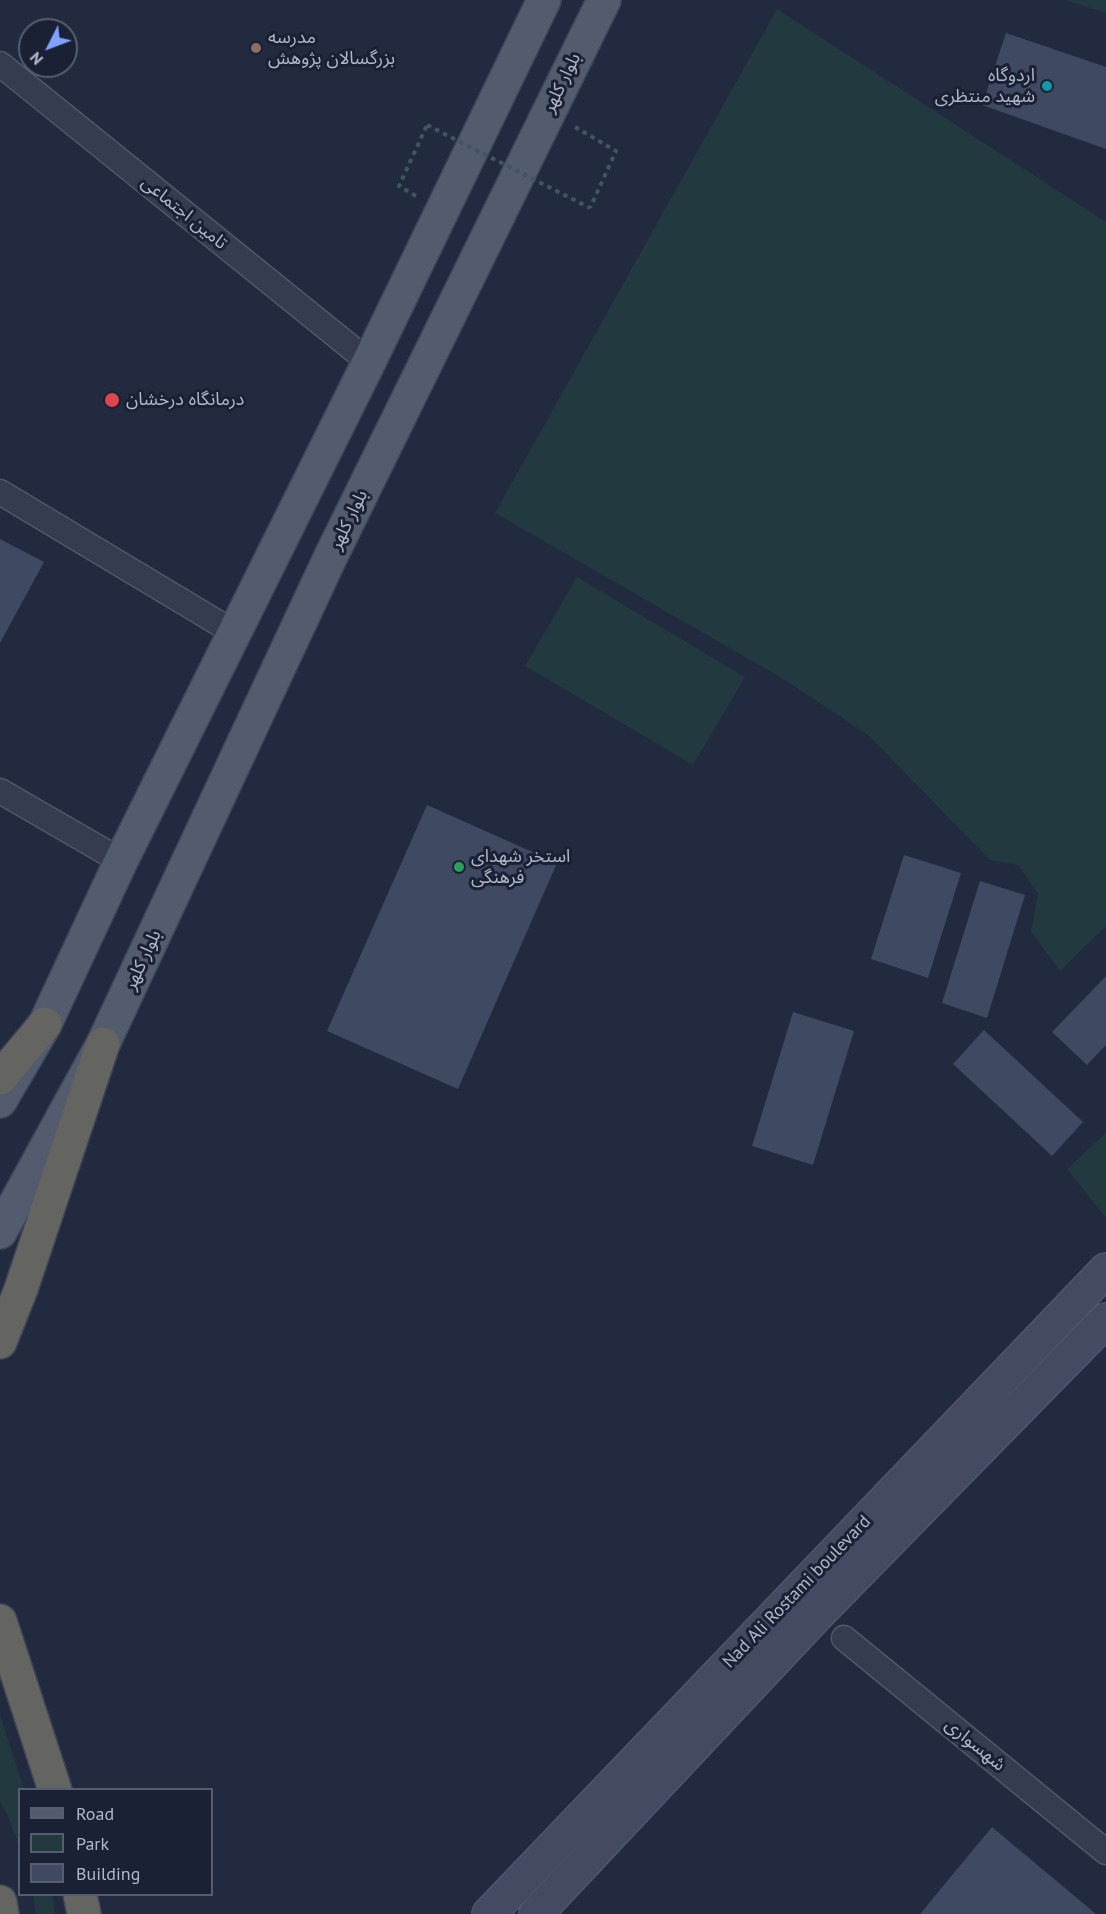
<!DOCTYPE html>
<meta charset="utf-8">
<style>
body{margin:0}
#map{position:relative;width:1106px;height:1914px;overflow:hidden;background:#212a3f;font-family:"PT Sans",sans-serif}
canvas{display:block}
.legend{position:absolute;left:18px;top:1788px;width:195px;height:108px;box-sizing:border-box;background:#1a2134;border:2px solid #565d70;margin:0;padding:8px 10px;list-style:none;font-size:18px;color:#b1b7ca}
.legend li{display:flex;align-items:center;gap:12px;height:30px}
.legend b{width:30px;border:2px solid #565d70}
.north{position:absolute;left:18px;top:18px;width:60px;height:60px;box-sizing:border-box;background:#1a2134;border:2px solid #565d70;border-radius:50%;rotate:228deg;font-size:16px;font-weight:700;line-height:24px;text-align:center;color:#b1b7ca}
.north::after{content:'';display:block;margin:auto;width:21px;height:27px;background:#81a1ff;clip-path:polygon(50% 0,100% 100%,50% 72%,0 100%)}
</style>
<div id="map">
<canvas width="1106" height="1914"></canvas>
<ul class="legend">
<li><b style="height:8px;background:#535b6f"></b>Road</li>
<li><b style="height:16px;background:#233940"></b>Park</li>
<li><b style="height:16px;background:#3f4961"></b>Building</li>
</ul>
<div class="north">N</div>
</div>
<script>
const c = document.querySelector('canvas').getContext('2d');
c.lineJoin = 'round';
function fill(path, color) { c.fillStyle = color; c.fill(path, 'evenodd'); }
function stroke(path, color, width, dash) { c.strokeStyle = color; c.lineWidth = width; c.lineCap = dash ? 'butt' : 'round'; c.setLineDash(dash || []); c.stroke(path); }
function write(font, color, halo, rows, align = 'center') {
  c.font = font + ' "PT Sans","Noto Sans Arabic",sans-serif'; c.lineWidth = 6; c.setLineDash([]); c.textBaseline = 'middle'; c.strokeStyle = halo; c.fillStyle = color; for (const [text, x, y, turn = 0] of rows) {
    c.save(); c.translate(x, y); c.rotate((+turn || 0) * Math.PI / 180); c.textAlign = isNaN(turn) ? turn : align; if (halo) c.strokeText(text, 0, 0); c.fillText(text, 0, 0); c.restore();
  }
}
fill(new Path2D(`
 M1064,0h42v13z
 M777,9l329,213v704l-46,45 -29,-40 7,-37 -20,-29 -28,-5 -122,-125 -83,-55 -290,-167z
 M577,577l168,100 -52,88 -168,-99z
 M1106,1133v85l-39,-49z
 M0,1715l24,74 -4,1 -1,55 -12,-31 -7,-12z
 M33,1895h19l3,19h-19z`), '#233940');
fill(new Path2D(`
 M1006,33l100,34v82l-124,-44z
 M0,539l44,23 -44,81z
 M427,805l130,58 -99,226 -131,-58z
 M904,855l57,18 -33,105 -57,-19z
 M980,881l45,14 -38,123 -45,-15z
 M1106,976v69l-19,20 -35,-33z
 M793,1012l61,19 -41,134 -61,-19z
 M984,1030l99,92 -31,34 -99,-92z
 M992,1827l104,87h-176z`), '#3f4961');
const minor = new Path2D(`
 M0,64l369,298
 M0,492l235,141
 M0,791l121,70
 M844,1638l262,214`);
const secondary = new Path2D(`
 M489,1914l617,-644
 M536,1914l282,-300 288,-294`);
const primary = new Path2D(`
 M0,1101l45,-77 76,-163 248,-499 175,-362
 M0,1232l103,-188 227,-486 274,-558`);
const trunk = new Path2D(`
 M0,1078l45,-54
 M0,1342l21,-53 82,-245
 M0,1621l55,169
 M80,1894l4,20
 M0,1902l2,12`);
stroke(minor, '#50576a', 27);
stroke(secondary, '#50576a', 36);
stroke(primary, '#3e4558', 36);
stroke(trunk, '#3d4457', 36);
stroke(new Path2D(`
 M575,127l41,24 -26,57
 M416,196l-17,-10 28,-61`), '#41565d', 4, [4.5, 4.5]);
stroke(minor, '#353c4f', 24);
stroke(secondary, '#434a62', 33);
stroke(primary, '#535b6f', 33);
stroke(trunk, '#646460', 33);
stroke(new Path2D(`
 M427,125l163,83`), '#41565d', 4, [4.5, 4.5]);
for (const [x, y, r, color] of [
 [256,48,6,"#8d6e63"],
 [1047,86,6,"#0f9aa8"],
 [112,400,8,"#e0444e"],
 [459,867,6,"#2e9e5b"]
]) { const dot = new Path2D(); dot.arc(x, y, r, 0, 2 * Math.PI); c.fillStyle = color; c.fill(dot); stroke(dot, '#1a2134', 2); }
write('18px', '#b1b7ca', '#1a2134', [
 ["مدرسه",268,38],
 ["بزرگسالان پژوهش",268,59],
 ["اردوگاه",1035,76,"right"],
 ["شهید منتظری",1035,97,"right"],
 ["درمانگاه درخشان",126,400],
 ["استخر شهدای",471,857],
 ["فرهنگی",471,878]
], 'left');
write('18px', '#b1b7ca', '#1a2134', [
 ["بلوار کلهر",562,83,-64],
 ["تامین اجتماعی",184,213,39],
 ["بلوار کلهر",349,520,-64],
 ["بلوار کلهر",143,960,-65],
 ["Nad Ali Rostami boulevard",797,1592,-46],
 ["شهسواری",975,1745,39]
]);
</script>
